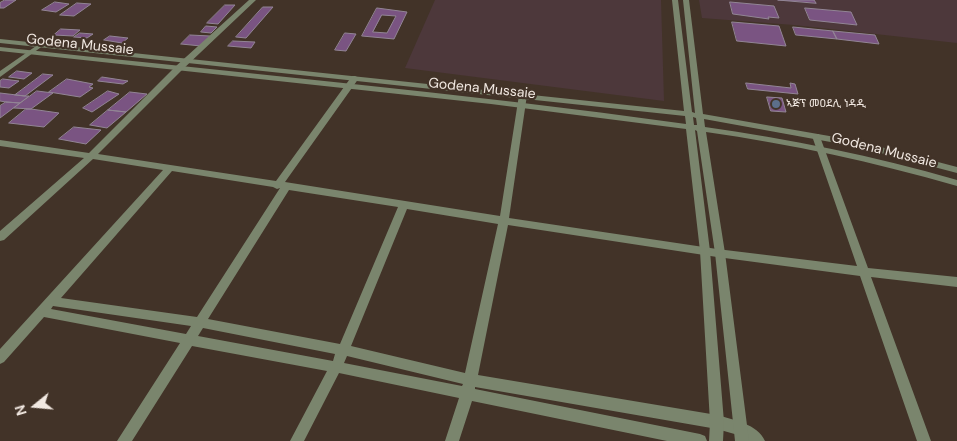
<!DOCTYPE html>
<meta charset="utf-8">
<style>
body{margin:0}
#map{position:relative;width:957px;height:441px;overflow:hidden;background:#423328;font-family:"DM Sans",sans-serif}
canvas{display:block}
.north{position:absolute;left:10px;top:381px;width:50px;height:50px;-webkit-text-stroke:4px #423328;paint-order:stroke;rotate:253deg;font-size:14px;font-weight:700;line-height:20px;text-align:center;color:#f1e8e1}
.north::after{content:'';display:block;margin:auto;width:18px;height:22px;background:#f1e8e1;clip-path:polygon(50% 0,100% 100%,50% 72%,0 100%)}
</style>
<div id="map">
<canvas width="957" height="441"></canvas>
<div class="north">N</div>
</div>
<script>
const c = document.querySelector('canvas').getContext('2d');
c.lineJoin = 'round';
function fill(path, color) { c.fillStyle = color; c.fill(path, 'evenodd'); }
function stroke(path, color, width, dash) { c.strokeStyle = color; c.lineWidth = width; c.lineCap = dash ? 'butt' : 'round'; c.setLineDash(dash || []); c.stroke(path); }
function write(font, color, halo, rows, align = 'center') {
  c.font = font + ' "DM Sans","Noto Sans Ethiopic",sans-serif'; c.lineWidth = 4.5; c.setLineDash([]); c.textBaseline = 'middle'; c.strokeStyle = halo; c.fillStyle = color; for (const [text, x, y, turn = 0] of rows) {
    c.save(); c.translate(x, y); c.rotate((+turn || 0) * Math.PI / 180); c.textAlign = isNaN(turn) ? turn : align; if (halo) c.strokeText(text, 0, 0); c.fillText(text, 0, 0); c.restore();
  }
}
fill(new Path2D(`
 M435,0h226l3,101 -259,-33z
 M699,0h258v43l-163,-18 -92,-7z`), '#4d383b');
const building = new Path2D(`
 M5,0h11l-12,8h-4v-5z
 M778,0h36l2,3z
 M55,2l14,2 -13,8 -14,-2z
 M730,2l44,4 5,12 -11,-1 1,2 -36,-5z
 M77,3l14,1 -17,12 -14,-1z
 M225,5h10l-17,19 -11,-1z
 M263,7h10l-27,31 -10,-1z
 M377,8l30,4 -13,27 -32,-3zM382,15l14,1 -9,17 -14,-1z
 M805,8l46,4 6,13 -47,-5z
 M732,22l47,4 7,20 -49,-5z
 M206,26l11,1 -6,6 -10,-1z
 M793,27l40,4 4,8 -41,-4z
 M61,29l19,1 -7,6 -19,-1z
 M833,31l42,4 4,9 -42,-5z
 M80,33l13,1 -6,4 -13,-1z
 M345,33l11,1 -10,17 -11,-1z
 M190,35l20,1 -9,10 -20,-2z
 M110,36l18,2 -6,5 -18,-3z
 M233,41l22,1 -4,6 -23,-2z
 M17,71l15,2 -8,6 -15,-2z
 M43,74l10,1 -28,21 -10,-1z
 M102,77l26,4 -5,3 -25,-3z
 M3,79l16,2 -10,7 -9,-1v-6z
 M67,79l26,5 -4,3 4,1 -13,9 -31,-5z
 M746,83l45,5 -1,-5 5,1 3,10 -50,-5z
 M37,91l16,2 -22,16 -17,-1z
 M108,91l11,3 -27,18 -9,-4z
 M130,92l17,2 -21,18 -18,-2z
 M0,93l25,3h4l-9,7 -14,-1 -6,-1z
 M767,97l15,1 4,14 -15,-1z
 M6,102l14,1 -20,15v-12z
 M26,109h5l28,4 -15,14 -35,-4z
 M108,110l18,2 -19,16 -17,-3z
 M74,127l27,3 -15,14 -27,-5z`);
fill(building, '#7a5482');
stroke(building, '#928595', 1);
fill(new Path2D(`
 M249,0h7l-74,70 -84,84 178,27 76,-105h3l4,2 -74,104 215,34 19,-121 4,-2 4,2 -18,123 208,31 140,17 -45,-130 1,-2h6l49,134 89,9v10l-86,-10 60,164h-14l-57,-165 -143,-19 -209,-32 -30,150 239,40c16,5 41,9 48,26h-19l-8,-6 -21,-6 -242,-42v2l225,45 5,2 2,5h-40l-195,-40 -13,40h-14l14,-43 -120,-25 -35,68h-14l37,-70 -135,-25 -60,95h-15l63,-98 -136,-26 -40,45 -4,2v-15l163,-179 -70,-11 -89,81 -4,1v-10l84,-73 -84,-12v-6l89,13 87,-87zM172,171l101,16 4,2 3,-1 -83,129 -136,-19zM289,190l109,17 -58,137 -132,-25zM407,209l91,15 -33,149 -114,-27zM53,306l138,20 -5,8 -135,-25zM203,328l132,26 -2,7 -135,-25zM347,356l116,28 -1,2 -118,-23z
 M39,44l5,1 -44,32v-6z`), '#7a856d');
fill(new Path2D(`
 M672,0h6l14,112 3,1 -12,-113h6l14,114 155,27 99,26v6l-99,-26 -154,-28 1,8c85,12 169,29 252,53v6c-83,-24 -166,-42 -251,-54l19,121 24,188h-14l-20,-188 -18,-122 -2,-1 15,121 14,171 -1,19h-14l1,-19 -10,-171 -14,-122 -195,-25 -491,-53v-4c229,25 458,45 686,77l-1,-8 -685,-73v-4l684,72zM693,117l3,1 1,7h-3z`), '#7a856d');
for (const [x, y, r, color] of [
 [776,104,5,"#5c6f8a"]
]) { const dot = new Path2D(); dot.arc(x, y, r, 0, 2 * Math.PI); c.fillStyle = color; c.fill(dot); stroke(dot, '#423328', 2); }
write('11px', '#f1e8e1', '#423328', [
 ["ኣጅፕ መዐደሊ ነዳዲ",786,104]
], 'left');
write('14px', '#f1e8e1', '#423328', [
 ["Godena Mussaie",80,45,6],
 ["Godena Mussaie",482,89,6],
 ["Godena Mussaie",884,151,14]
]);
</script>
